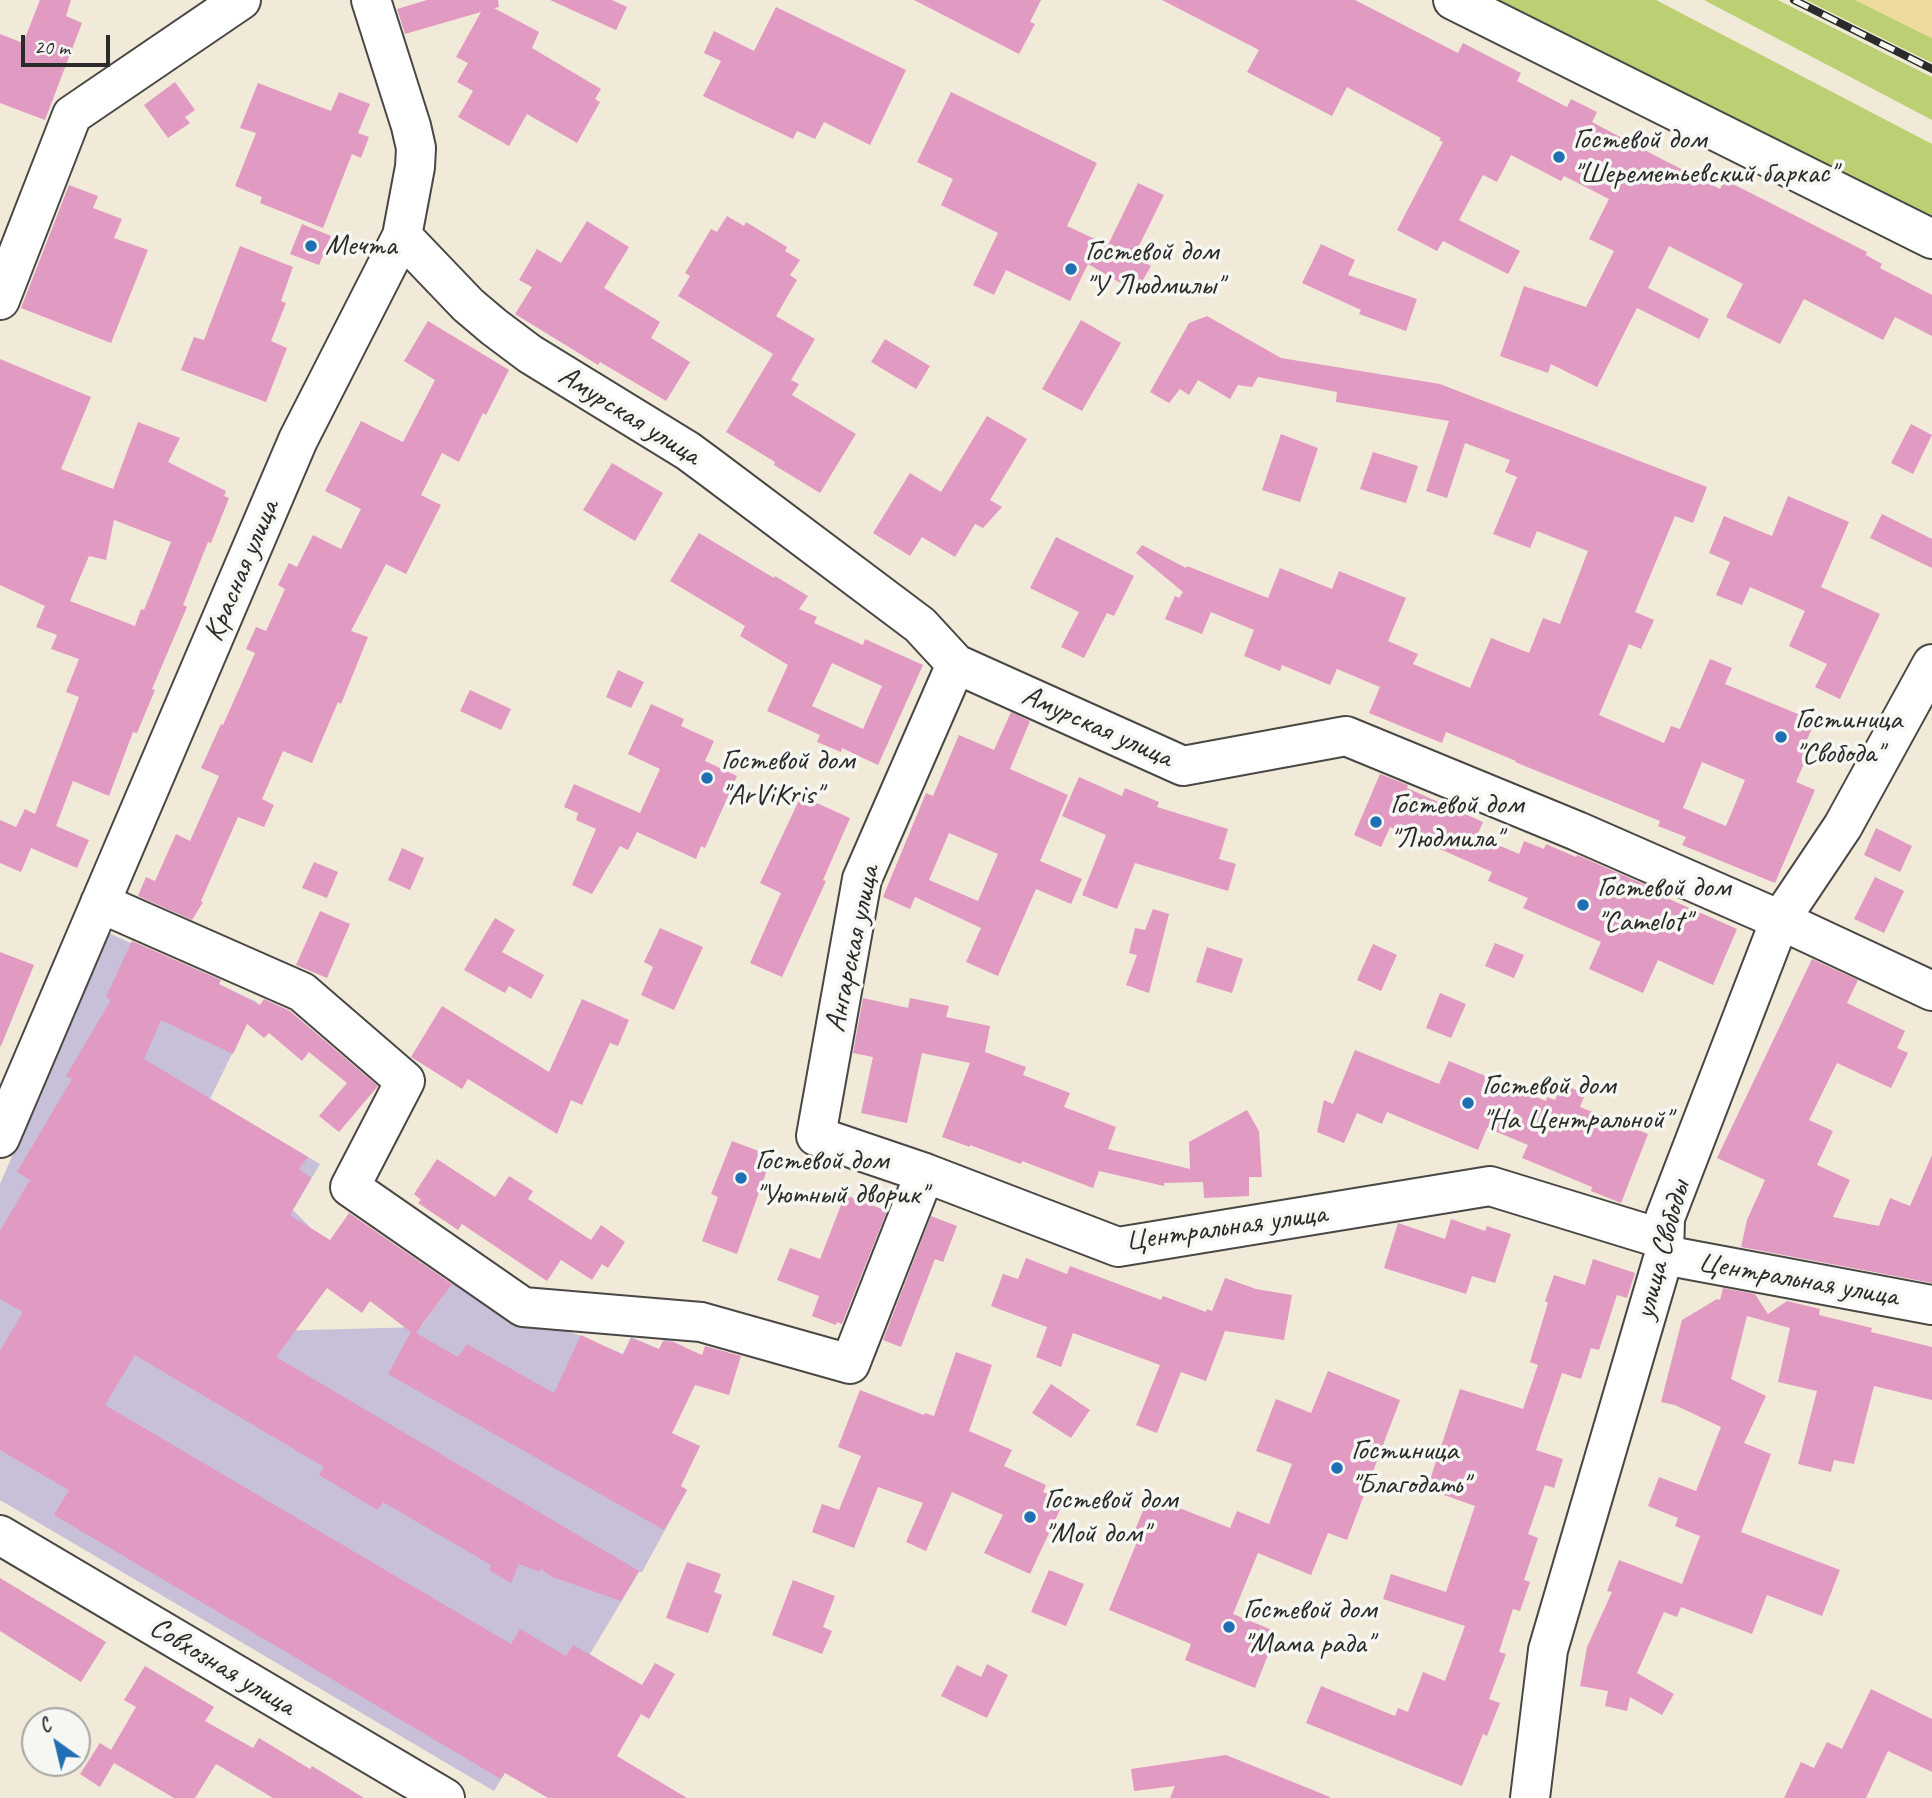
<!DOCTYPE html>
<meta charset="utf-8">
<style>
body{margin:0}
#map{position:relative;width:1932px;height:1798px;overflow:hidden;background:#f2ead8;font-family:Caveat,sans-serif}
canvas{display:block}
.north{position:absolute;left:21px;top:1707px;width:70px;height:70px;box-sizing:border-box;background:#f6f6f2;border:2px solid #a5a5a2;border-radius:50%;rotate:326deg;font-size:19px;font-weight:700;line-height:28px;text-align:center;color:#2b2b2b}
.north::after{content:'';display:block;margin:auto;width:24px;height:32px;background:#1f6fb2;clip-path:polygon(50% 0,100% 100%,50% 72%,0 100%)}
.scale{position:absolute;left:21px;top:35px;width:89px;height:32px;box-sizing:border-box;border:4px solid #2b2b2b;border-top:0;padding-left:9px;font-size:21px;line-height:24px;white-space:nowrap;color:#2b2b2b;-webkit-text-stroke:5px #f6f6f2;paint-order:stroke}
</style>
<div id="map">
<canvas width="1932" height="1798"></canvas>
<div class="north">С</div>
<div class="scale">20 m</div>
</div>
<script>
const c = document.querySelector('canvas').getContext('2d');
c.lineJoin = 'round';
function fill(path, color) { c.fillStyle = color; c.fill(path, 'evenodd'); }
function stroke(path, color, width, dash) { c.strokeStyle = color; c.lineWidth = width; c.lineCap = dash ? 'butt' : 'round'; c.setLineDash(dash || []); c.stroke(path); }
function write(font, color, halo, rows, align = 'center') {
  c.font = font + ' Caveat,sans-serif'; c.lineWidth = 7; c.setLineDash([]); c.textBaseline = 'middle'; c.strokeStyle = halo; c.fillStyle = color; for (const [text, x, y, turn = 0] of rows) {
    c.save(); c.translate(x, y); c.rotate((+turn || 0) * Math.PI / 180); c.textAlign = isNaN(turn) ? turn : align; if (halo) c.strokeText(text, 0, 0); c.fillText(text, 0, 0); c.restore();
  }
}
fill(new Path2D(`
 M109,933l148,69 -47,97 110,65 -27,46 16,16 -21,32 -19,73 152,-4 32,-45 170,72 8,-17 28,12 6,-11 18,8 -53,111 57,33 -45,82h-3l-49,82 8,5 -20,32 -18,-10 -66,110 -494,-291v-316z`), '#c8bfd8');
fill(new Path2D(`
 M1475,0h181l276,144v83z
 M1704,0h74l154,77v43z
 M1806,0h49l77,38v25z`), '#bcd073');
fill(new Path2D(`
 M1855,0h77v38z`), '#eeda9e');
fill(new Path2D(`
 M40,0h31l-5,16 16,7 -37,97 -45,-17v-69l23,9z
 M427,0h71l1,7 -5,1 45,24 -7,16 69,41 -6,10 5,3 -23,41 -50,-29 -18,32 -51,-29 15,-26 -16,-9 11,-19 -12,-6 25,-45 -76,22 -8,-25z
 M550,0h62l15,7 -11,23z
 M914,0h127l-11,22 5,2 -16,30z
 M1162,0h193l103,53 5,-10 58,30 -4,8 50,26 4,-8 26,13 -5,10 60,32 68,35 5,-9 142,72 -1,3 16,9 -2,4 52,27v41l-37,-19 -12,23 -79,-41 -24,45 -54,-27 17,-33 -74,-38 -21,42 61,31 -10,20 -62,-31 -40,79 -46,-23 -3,9 -48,-17 24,-70 62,21 28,-56 -25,-12 20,-40 -45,-23 -3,5 -50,-26 -14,27 -14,-7 -24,45 61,31 -12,23 -65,-33 -6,10 -40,-21 46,-88 -4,-2 2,-2 -94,-51 -15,29 -85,-44 12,-22z
 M776,7l130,63 -36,75 -46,-23 -9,17 -18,-8 -4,8 -90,-43 18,-35 -17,-8 10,-22 40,20z
 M175,82l20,28 -10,7 5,6 -22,15 -24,-33z
 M258,83l73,28 8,-19 31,12 -12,29 11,4 -8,21 -9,-4 -29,74 -63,-25 2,-6 -27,-11 21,-53 -16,-5z
 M951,92l146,71 -30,63 41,19 30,-62 26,12 -30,61 17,10 -15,26 -48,-28 -18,37 -64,-31 -12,25 -21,-10 25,-52 -57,-28 12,-26 -36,-17z
 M69,185l29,11 -5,12 29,11 -8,19 34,12 -37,93 -90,-35z
 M727,216l17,10 2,-4 41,25 -2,4 15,9 -10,15 7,5 -21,36 39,23 -24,41 8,4 -7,11 64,39 -36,59 -46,-28 1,-3 -49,-30 47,-78 -95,-58 12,-20 -5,-3 26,-44 6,3z
 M587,221l42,26 -25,41 56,34 -9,16 39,24 -24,39 -66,-39 -2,3 -83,-51 17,-27 -13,-7 18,-31 24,14z
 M302,224l29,12 -12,29 -29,-11z
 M1321,244l34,16 -7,15 69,24 -11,32 -47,-17 2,-4 -59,-27z
 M240,246l53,21 -12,34 5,2 -15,38 16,7 -21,54 -85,-32 13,-33 10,3z
 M1207,316l74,42 159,26 267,103 -14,36 -18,-7 -40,96 19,8 -13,29 -12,-5 -30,71 65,28 7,-17 9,3 30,-70 22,9 -7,16 90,37 -8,19 6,3 -17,39 19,8 -40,93 -93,-38 4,-8 -28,-11 2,-5 -145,-59 1,-1 -70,-29 -4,11 -73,-30 11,-26 -43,-18 -7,16 -48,-20 -2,6 -36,-15 10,-26 -43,-18 -9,22 -37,-15 10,-23 4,2 4,-6 -47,-39 6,-8 44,23 1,-2 81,32 12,-30 52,21 7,-18 67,27 -18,43 30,13 -5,10 57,24 21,-50 38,15 14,-35 17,6 28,-73 -51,-20 -7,17 -37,-14 24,-57 -12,-5 5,-12 -45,-17 -18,55 -21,-7 23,-70 -113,-19 1,-10 -79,-15 -6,10 -14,-2 -8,14 -32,-19 -9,15 -9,-6 -11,14 -19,-11 39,-69zM1702,762l43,18 -19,46 -43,-18z
 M1081,320l40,23 -39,68 -40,-22z
 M428,321l81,49 -23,45 -3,-2 -24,49 -17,-9 -21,42 20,10 -35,69 -20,-10 -35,67 17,6 -27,67 -3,-2 -26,61 -29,-12 -21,48 12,6 -10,22 -26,-10 -37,84 2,1 -11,18 -54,-24 8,-19 9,4 21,-47 14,7 29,-65 -18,-8 20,-44 2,1 32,-72 -9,-4 10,-22 10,4 19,-42 -7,-4 11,-22 8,4 16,-32 28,14 20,-40 -36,-18 36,-70 42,21 32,-62 -31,-19z
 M885,339l45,27 -14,23 -45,-27z
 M0,359l91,38 -30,72 52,20 25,-67 42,16 -12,24 58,29 -2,5 5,2 -18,45 -3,-1 -25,63 4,2 -35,82 3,1 -18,43 -4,-1 -24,64 -36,-15 -17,45 33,14 -12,28 -46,-20 -10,24 -21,-9v-43l16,7 9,-18 10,5 44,-117 -13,-5 13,-33 -28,-10 6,-14 -21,-8 9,-21 -45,-21zM114,520l57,22 -27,68 -3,-1 -6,17 -65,-25 19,-45 17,4z
 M987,416l40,23 -37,61 12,7 -19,21 -8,-4 -20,33 -33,-20 -12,19 -37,-23 37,-60 31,19z
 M1911,424l21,11 -19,39 -22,-11z
 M1281,434l37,14 -18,54 -38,-12z
 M1373,452l45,14 -12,37 -46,-14z
 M612,463l51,30 -28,48 -52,-31z
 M1788,496l61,26 -28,65 59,27 -40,85 -25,-12 12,-23 -38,-18 16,-35 -55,-24 -8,18 -26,-10 14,-33 -21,-9 15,-37 48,20z
 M1882,514l50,25v29l-62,-30z
 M699,533l75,45 1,-2 33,20 -9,13 18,8 -3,6 49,22 2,-6 58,26 -45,100 -36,-17 -1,4 -24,-10 3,-7 -53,-24 21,-46 -48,-29 5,-10 -75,-45zM832,663l50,23 -19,43 -51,-23z
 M1056,537l78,39 -20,40 -7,-3 -23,45 -23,-11 18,-35 -49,-24z
 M618,670l26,12 -13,26 -25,-11z
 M470,690l41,19 -10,21 -41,-19z
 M651,704l33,15 -3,7 33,15 -9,20 32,15 -32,72 -4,-2 -5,13 -59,-27 -9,18 -8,-4 -28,48 -20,-9 24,-56 -20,-9 2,-7 -14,-6 10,-23 66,29 20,-44 -32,-15z
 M1011,712l19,9 -20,48 58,26 -28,66 42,18 -11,25 -35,-15 -38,87 -32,-14 15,-34 -66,-31 -5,12 -27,-12 43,-104 7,3 26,-61 35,15zM949,833l49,21 -20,47 -49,-21z
 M1380,774l28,11 -1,3 76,34 -6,14 42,18 5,-13 20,8 2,-5 30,13 1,-2 85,37 -2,3 77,34 -24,56 -55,-25 -15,33 -54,-24 12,-27 -78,-34 5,-10 -40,-17 4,-9 -102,-45 -9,20 -27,-12z
 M1079,777l43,19 3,-8 34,14 -2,5 71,22 -9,30 17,5 -8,27 -93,-28 -18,46 -35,-14 24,-60 -44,-19z
 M801,796l49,22 -27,62 3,1 -44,96 -32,-14 31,-70 -21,-10z
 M1876,828l36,18 -12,26 -36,-17z
 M402,848l22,10 -14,32 -22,-10z
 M314,862l24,10 -11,26 -25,-10z
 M1875,877l29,14 -20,42 -30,-14z
 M1153,909l16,5 -20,79 -23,-8 11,-30 -8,-2 6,-25 10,2z
 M320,911l30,13 -23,54 -31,-13z
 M495,918l20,12 -13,22 42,23 -13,24 -22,-13 -4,7 -41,-23z
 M660,928l43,19 -29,63 -33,-15 12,-28 -9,-5z
 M132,941l89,39 -2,4 41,21 4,-6 26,12 88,75 -39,46 -20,-16 28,-33 -38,-31 -7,9 -33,-28 -5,5 -17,-14 -14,30 -72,-34 -17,39 164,98 -9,12 12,9 -21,37 40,25 19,-27 103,71 -36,49 42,24 9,-13 87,49 27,-58 42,20 8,-17 28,11 4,-8 10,1 29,13 3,-9 36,10 -12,39 -34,-10 -23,48 28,13 -19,40 6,4 -23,40 -276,-156 23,-42 -41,-31 -8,12 -35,-25 -51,69 363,214 -18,30 -68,-24 -12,-8 -1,3 -21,-8 -8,19 -22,-13 2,-5 -108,-63 -5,8 -59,-35 5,-8 -189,-112 -30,50 406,239 9,-15 46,27 7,-11 69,40 13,-22 20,11 -26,45 -8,-5 -24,42 70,42h-139l-43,-25 -4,6 -447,-264 15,-25 -69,-40v-99l23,-39 -23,-13v-68l30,-51 -13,-8 55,-93 -6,-3 45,-76 -5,-3z
 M1495,943l29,12 -10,23 -29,-12z
 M1373,944l24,11 -16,36 -24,-11z
 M1207,947l36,12 -11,34 -36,-11z
 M0,952l34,13 -33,81h-1z
 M1812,959l46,21 -11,23 58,28 -8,17 11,5 -17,35 -54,-25 -28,57 24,11 -16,34 33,15 -17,37 46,9 11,-28 20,8 22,-51v128l-191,-36 6,-27 18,-40 -48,-22z
 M1440,993l26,11 -15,34 -25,-10z
 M863,998l45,10 2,-10 39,8 -3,11 44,9 -5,26 41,15 -3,8 47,18 -6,14 52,20 -8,22 82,20 -1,-27 58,-32 12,21 3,46h-13v19l-45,2 -1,-16 -39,1v3l-65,-15 -6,17 -71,-27 -1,3 -51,-19v2l-28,-10 28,-74 -48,-10 -15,70 -46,-10 12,-56 -20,-4z
 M582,999l47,21 -11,26 -8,-3 -28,62 -11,-5 -14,34 -89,-55 -6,10 -51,-32 31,-51 107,66z
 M1355,1050l84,34 10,-23 97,40 1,-4 8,3 7,-16 23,10 -5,13 68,27 -27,69 -30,-12 1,-4 -70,-29 6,-13 -41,-17 -9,22 -91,-38 -5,12 -25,-11 -13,30 -27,-11 7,-32 9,4z
 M732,1141l40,15 -35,98 -35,-13 16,-44 -7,-3z
 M437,1159l58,38 14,-21 24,15 -5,8 63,41 10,-15 24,17 -17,26 -6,-4 -10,16 -31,-20 -14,21 -85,-57 -4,6 -40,-27 3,-3 -7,-6z
 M845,1195l42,16 -45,113 -5,-2 -1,3 -24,-9 7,-20 -42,-16 13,-32 30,11z
 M931,1216l26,10 -14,36 -8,-3 -34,88 -18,-7z
 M1451,1219l34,12 2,-5 24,8 -16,49 -23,-7 -6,18 -82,-26 14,-45 47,16z
 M1026,1258l41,16 3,-8 91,34 2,-4 43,16 1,-3 5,2 13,-33 31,11 36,6 -8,45 -59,-9 -19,50 -25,-9 -24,61 -21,-8 24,-60 -87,-32 -12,34 -25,-10 11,-30 -56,-21 12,-32 15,5z
 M1593,1259l42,14 -8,25 -10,-3 -18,55 -8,-2 -10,31 -19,-6 -26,77 27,9 -9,29 -9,-3 -17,49 10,4 -14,42 6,2 -10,29 -7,-2 -14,43 7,2 -17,45 11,4 -13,33 -4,-2 -21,52 -156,-63 15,-37 74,30 3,-8 10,4 15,-40 22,9 20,-55 -82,-27 8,-25 55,18 29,-86 -48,-17 33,-100 63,20 15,-44 -8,-3 18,-59 -3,-2 9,-26 31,10z
 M1723,1288l32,6 13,20 19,-13 33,8 -1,6 53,13 -1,4 61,15v53l-58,-14 -20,78 -20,-4 -3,12 -33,-8 19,-73 -39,-9 12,-54 -43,-12 -16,63 35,17 -22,47 27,11 -30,78 99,38 -18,46 -55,-21 -15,39 -71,-27 -4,10 -13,-5 -27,61 37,21 -12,21 -32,-18 -3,14 -22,-5 3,-15 -28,-5 7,-39 25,-55 -5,-1 12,-31 63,24 18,-48 -25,-10 3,-8 -30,-12 11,-29 37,14 25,-64 -46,-22 -14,-3 21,-82 35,-21 3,1z
 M956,1352l36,13 -23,66 43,19 -8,16 42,19 -3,7 21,9 -34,73 -46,-21 19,-38 -51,-23 -26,59 -20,-9 17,-39 -45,-16 -24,61 -42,-16 10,-28 17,6 22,-54 -23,-9 22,-57 64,25 1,-2 9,3z
 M1328,1371l72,29 -53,140 -19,-7 -17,42 -53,-22 -25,61 44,18 -22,56 -70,-28 6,-16 -82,-34 32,-78 -6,-2 14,-34 81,32 7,-17 32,13 23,-60 -36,-13 20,-52 35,14z
 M1051,1384l39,26 -19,28 -39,-25z
 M687,1562l34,12 -7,18 8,3 -14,38 -42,-15z
 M1049,1570l35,14 -18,42 -35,-14z
 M0,1578l106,64 -25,40 -81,-51z
 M793,1580l42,16 -12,31 9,4 -10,23 -50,-19z
 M987,1664l21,11 -21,43 -46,-22 16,-31 24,12z
 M145,1666l69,41 -9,14 48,27 6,-10 51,31 2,-3 52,32h-91l-57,-34 -21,34h-21l-60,-35 -14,24 -20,-13 20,-31 11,7 25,-43 -12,-7z
 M1871,1689l61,30v53l-44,-21 -22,47h-82l17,-36 13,6 13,-26 15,7z
 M1226,1755l104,42v1h-160l5,-12 -41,5 -3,-22z`), '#e19ac2');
const minor = new Path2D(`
 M1453,0l479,239
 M402,236l66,69 26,22 36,27 158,97 23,17 209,157 36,39 227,102 163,-30 231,95 203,89 152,71
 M0,300l72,-185 169,-115
 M100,903l202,89 103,89 -55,106 173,120 178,15 149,42 75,-191 193,74 372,-61 173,53
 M0,1138l298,-698 104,-204 13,-69 1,-19 -5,-22 -40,-126
 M925,1173l-109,-37 46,-257 94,-215
 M1664,1255l268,50
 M0,1535l445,263
 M1530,1798l18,-148 116,-395 1,-37 115,-298 63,-94 89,-162`);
stroke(minor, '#494845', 42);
stroke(minor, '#fff', 38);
const rail = new Path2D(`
 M1794,0l138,69`);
stroke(rail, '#2b2b2b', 8);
stroke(rail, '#f6f6f2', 5, [16]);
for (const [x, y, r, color] of [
 [1559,157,7,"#1f6fb2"],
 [311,246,7,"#1f6fb2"],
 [1071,269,7,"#1f6fb2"],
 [1781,737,7,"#1f6fb2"],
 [707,778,7,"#1f6fb2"],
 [1376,822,7,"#1f6fb2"],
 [1583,905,7,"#1f6fb2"],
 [1468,1103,7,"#1f6fb2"],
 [741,1178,7,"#1f6fb2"],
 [1337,1468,7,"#1f6fb2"],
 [1030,1517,7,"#1f6fb2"],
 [1229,1627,7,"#1f6fb2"]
]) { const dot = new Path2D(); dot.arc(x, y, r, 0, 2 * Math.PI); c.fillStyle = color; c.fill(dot); stroke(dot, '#f6f6f2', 2.5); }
write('30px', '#2b2b2b', '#f6f6f2', [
 ["Гостевой дом",1573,140],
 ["\"Шереметьевский баркас\"",1573,174],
 ["Мечта",325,246],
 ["Гостевой дом",1085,252],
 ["\"У Людмилы\"",1085,286],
 ["Гостиница",1795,720],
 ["\"Свобода\"",1795,754],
 ["Гостевой дом",721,761],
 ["\"ArViKris\"",721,795],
 ["Гостевой дом",1390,805],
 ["\"Людмила\"",1390,839],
 ["Гостевой дом",1597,888],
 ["\"Camelot\"",1597,922],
 ["Гостевой дом",1482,1086],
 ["\"На Центральной\"",1482,1120],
 ["Гостевой дом",755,1161],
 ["\"Уютный дворик\"",755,1195],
 ["Гостиница",1351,1451],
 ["\"Благодать\"",1351,1485],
 ["Гостевой дом",1044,1500],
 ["\"Мой дом\"",1044,1534],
 ["Гостевой дом",1243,1610],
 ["\"Мама рада\"",1243,1644]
], 'left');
write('30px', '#2b2b2b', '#f6f6f2', [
 ["Амурская улица",629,416,32],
 ["Красная улица",242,571,-67],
 ["Амурская улица",1097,727,24],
 ["Ангарская улица",853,949,-78],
 ["Центральная улица",1226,1228,-8],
 ["улица Свободы",1663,1250,-75],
 ["Центральная улица",1798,1280,10],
 ["Совхозная улица",222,1667,31]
]);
</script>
